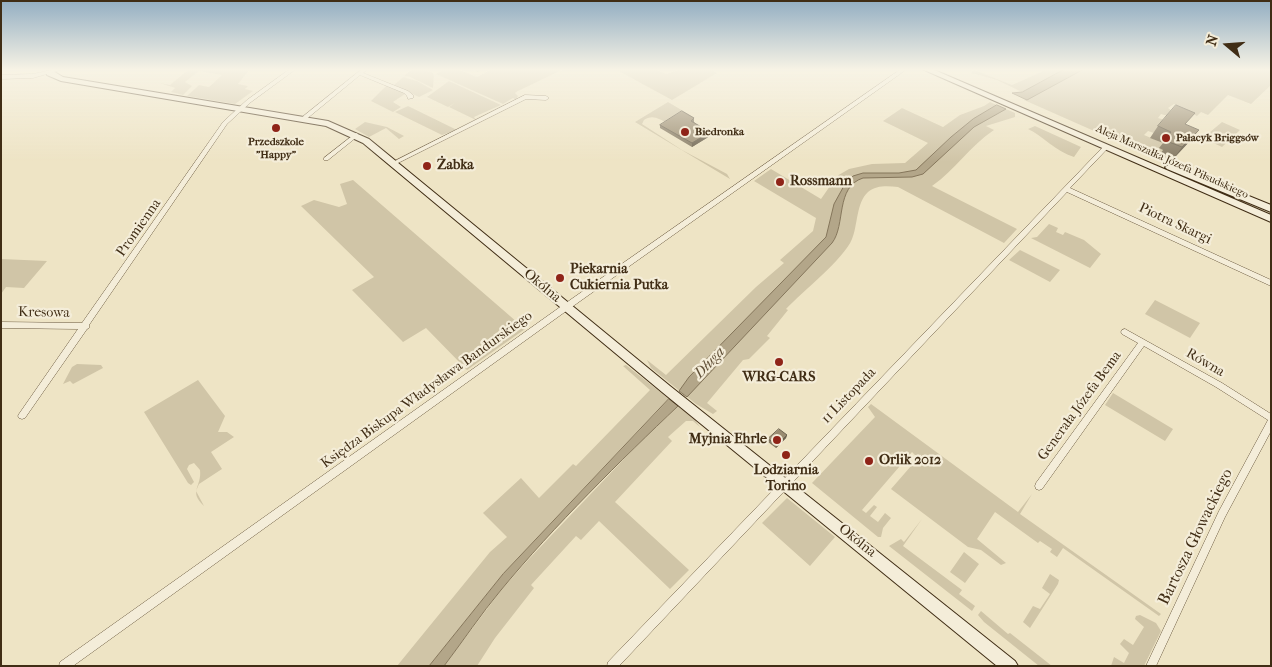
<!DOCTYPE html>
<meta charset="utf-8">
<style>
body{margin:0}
#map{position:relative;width:1272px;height:667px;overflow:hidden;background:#eee4c5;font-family:"IM FELL French Canon",serif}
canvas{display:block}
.frame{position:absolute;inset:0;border:2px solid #402d15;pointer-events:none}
.north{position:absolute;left:1202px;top:20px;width:50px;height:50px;-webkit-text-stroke:4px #f4edd9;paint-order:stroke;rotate:288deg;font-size:14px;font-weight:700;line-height:20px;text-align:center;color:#402d15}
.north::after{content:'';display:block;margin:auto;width:18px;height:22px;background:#402d15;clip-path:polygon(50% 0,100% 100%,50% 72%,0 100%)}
</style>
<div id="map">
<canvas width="1272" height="667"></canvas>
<div class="frame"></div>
<div class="north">N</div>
</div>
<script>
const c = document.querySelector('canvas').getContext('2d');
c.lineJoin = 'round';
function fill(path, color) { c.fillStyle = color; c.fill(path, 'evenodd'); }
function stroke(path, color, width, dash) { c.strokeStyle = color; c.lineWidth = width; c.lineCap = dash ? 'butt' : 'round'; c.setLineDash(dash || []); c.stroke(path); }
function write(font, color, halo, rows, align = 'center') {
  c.font = font + ' "IM FELL French Canon",serif'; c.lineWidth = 4.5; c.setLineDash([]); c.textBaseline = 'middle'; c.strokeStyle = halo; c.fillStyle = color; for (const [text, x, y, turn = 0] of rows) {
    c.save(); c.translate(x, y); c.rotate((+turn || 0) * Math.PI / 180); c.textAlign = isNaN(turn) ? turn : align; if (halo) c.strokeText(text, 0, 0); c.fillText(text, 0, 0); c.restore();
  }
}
fill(new Path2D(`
 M189,69h61l-12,15 10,2 -3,3 8,2 -18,13 -48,-8 12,-11 10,2 13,-12 -23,-4 -14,11 7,4 -9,9 -12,-3 4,-4 -15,-5 10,2z
 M412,69h15l2,2 -4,2 5,-2 4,3 -1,14 -23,-11 -6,-1z
 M444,69h13l20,8 15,-8h82l-5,2 -5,-2 -46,22 -3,2 3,3 -2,4 -3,-2 -10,6 -67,-30z
 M615,69h39l12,5 16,-5h28l7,4 -45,27z
 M972,69l40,16 36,-16h17l-43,23 -25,-12 -26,-7 2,-3z
 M1084,69h187v16l-20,19 -23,-9 -20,20 -7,-3 -4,4 -23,-12 -6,4 4,3 -4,5 -7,-2 -3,4 7,2 -11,13 -6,-2 -4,4 19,8 -3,5 4,2 -3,3 20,9 -2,2 -44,-19 -10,-7 -6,4 -95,-42z
 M403,77l14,4 16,9 -14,7 -25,-12z
 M449,81l52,24 -27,12 2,3 -27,-13 6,-4 -7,4 -21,-10z
 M387,85l18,9 -12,8 8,5 -8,5 -22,-11z
 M668,102l27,16 -28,5c-7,-4 -15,-9 -23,-3l-2,4 40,26 45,24 3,5 -95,-57z
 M990,102l25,11v4l-29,9 8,4c-24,16 -39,40 -62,56l85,43 -13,14 -106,-56c-10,-1 -22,-2 -30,5 -12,11 -10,33 -16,47 -8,20 -49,52 -66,70l2,1 -21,26 3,2 -21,21 -6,1 -36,43 10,8 -4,3 -17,-10 -45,-36 -4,-8 19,15 90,-88 28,-24 -4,-3 33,-29 3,-13 -62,-37 17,-12 50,30 16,-23 12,-7 23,-5 33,-1 23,-20 -45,-22 19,-13 41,19 17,-12 24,-9z
 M408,106l49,24 -15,5 -47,-23z
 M365,122l22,5 17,9 -5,3 -13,-11 -17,9 -14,-8z
 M1222,122l18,8 -18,17 -19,-9z
 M1035,126l46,21 -7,10c-18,-5 -32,-22 -46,-28z
 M353,180l172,149 -58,41 -41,-42 -23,14 -51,-52 22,-13 -73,-71 13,-6 25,7 8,-3 -7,-20z
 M1049,224l9,4 -2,4 7,3 2,-3 19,8 17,14 -11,14 -59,-30 6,-1z
 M1020,250l40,20 -10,12 -41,-22z
 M1,259l46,2 -23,27 -18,-1 -5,7z
 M1155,300l45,23 -10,15 -45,-24z
 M77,364l24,1 2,3 -30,16 -3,-3 -7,3 9,-17z
 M626,365l43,34 -166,175 -74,92h-32l93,-114 17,-15 -24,-24 38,-35 18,20 34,-34 3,2 74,-76 -27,-24z
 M198,380l27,36 -7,16h9l7,5 -23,15 11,17 -23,15 -3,7 8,15c-16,-15 -2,-19 -4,-36l-6,-7 -5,2 -2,4 7,13 -3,3 -3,-2 -44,-71z
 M1113,393l60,36 -8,12 -60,-36z
 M871,404l147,108 14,-18 -12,20 141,100 -2,2 -96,-68 -6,9 -7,-5 2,-3 -12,-8 -2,2 -43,-31 -18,27 29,24 -5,2 -20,-15 -13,-3 -77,-58 27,-31 -6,-6 -50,58 4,3 8,-8 3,2 -7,9 8,6 7,-9 6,5 -8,10 -2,9h-3l-66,-54 63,-66 -7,-10z
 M678,406l16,13 6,8 -7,-6h-7l-18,16 4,4 -57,61 74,68 -19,19 -71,-68 -18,19 -5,-4 -45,49 3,3 -39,50 -18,28h-33l58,-77 25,-28 115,-121z
 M787,498l48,39 -25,29 -48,-43z
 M922,519l-19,27 59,44 -3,4 16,12 -3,5 -83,-65 12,-7 3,3z
 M964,552l15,12 -14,19 -15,-11z
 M1050,574l9,6 -1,4 -28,44 -7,-6 10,-16 7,3 10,-15 -8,-6z
 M981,611l27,23 2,-1 42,33h-13l-55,-44 -6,-7z
 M1140,615l16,8 5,8 -17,35h-33l3,-9 10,6 5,-10 -9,-9 4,-5 9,6 11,-18 -9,-8 1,-3z`), '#d0c5a7');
const water = new Path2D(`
 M1065,69h19l-57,31 -15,-7 10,-1z
 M997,105l9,4 -32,18 -51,47 -11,3 -49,1c-28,9 -17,47 -31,65l-145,154 -8,-6 10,-14 137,-140 8,-33 11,-20 8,-8 10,-3h36l17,-3 35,-33 22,-18z
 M669,399l9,7c-56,53 -124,120 -177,184 -20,24 -38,51 -57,76h-15l74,-92z`);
fill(water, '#b3a689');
stroke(water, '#85765b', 1);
const street = new Path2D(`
 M56,69h8l-31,9 -32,1v-4l32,-1z
 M290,69h6l-45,33 -24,22 -138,201v3l-2,1 -62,89 -3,1 -3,-1 -1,-2 1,-2 59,-85 -77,-1v-6l81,1 141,-201 24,-22z
 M362,69h6l-5,4 45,18 5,4v3l-5,1 -1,-3 -3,-3 -44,-18 -56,46h-4v-2z
 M473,69h8l-3,2z
 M901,69h6l-338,240 -496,357h-14l1,-4 503,-357z
 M525,95l21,1 3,2 -3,2 -20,-1 -130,65h-4l-1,-1z
 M356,133l2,1v2l-30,24h-4v-2z
 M1106,145l2,1v2l-38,40 201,92v6l-204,-94 -448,474h-12l1,-4 496,-516z
 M1125,329l97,54 49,31v17l-46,86 -69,149h-10l73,-155 49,-91 -52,-33 -72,-41 -102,143 -3,1 -3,-1 -1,-3 1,-3 102,-140 -16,-9 -1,-2 1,-2z`);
const secondary = new Path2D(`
 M922,69h10l339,146v7z
 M47,71h6l10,6 265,44 41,18 301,247 345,275 3,5h-21l-335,-274 -299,-249 -37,-17 -265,-45 -14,-6z
 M1170,164l101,41v7l-104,-43 -2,-2z`);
stroke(street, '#6c5b41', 1);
stroke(secondary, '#402d15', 2);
fill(street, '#f4edd9');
fill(secondary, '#f4edd9');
fill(new Path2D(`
 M694,118v4l16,14 -18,11 -32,-19v-3z
 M1186,125l4,16 -16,17 -13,-5 2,-3 -4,-2 4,-5 -13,-5 8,-12z
 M787,435l-1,3 -10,10 -8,-6v-3z`), '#847861');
fill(new Path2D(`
 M1199,130l-9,11 -16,17 8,-11z
 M710,132v4l-18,11v-4z
 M787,435l-1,3 -10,10 1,-3z`), '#6c624f');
const building = new Path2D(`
 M1176,105l19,8 -10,11 14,6 -17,17 -13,-5 2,-4 -4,-1 4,-5 -13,-6z
 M682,111l12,7 -3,3 19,11 -18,11 -32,-18z
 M779,429l8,6 -10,10 -9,-6z`);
fill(building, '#9a8c71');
stroke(building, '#6c624f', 1);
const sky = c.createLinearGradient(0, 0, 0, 162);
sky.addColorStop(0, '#93aec2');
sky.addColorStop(0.43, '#f7f3e5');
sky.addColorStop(1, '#f7f3e500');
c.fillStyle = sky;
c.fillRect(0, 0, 1272, 162);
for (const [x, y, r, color] of [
 [276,128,5,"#8f2418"],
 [685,132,5,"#8f2418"],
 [1166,138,5,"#8f2418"],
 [427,166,5,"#8f2418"],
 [780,182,5,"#8f2418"],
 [560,278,5,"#8f2418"],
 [779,362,5,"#8f2418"],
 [777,440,5,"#8f2418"],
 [786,455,5,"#8f2418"],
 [869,461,5,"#8f2418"]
]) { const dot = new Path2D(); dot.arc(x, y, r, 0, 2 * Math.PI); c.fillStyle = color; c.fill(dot); stroke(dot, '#f4edd9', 2); }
write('bold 11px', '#402d15', '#f4edd9', [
 ["Biedronka",695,132],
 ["Pałacyk Briggsów",1176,138],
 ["Przedszkole",276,142,"center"],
 ["\"Happy\"",276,155,"center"]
], 'left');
write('11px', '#402d15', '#f4edd9', [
 ["Aleja Marszałka Józefa Piłsudskiego",1172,162,24]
]);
write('bold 14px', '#402d15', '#f4edd9', [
 ["Żabka",437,166],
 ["Rossmann",790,182],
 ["Piekarnia",570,270],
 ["Cukiernia Putka",570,286],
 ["WRG-CARS",779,378,"center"],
 ["Myjnia Ehrle",767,440,"right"],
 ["Orlik 2012",879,461],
 ["Lodziarnia",786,471,"center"],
 ["Torino",786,487,"center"]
], 'left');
write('14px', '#402d15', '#f4edd9', [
 ["Piotra Skargi",1175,224,25],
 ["Promienna",139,228,-55],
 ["Okólna",542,286,40],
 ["Kresowa",44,313,1],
 ["Równa",1205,363,30],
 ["Księdza Biskupa Władysława Bandurskiego",427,390,-36],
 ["11 Listopada",849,396,-46],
 ["Generała Józefa Bema",1080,406,-54],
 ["Okólna",857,541,39]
]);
write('italic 15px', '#625138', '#f4edd9', [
 ["Długa",710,363,-46]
]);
write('16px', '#402d15', '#f4edd9', [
 ["Bartosza Głowackiego",1196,537,-64]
]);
</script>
